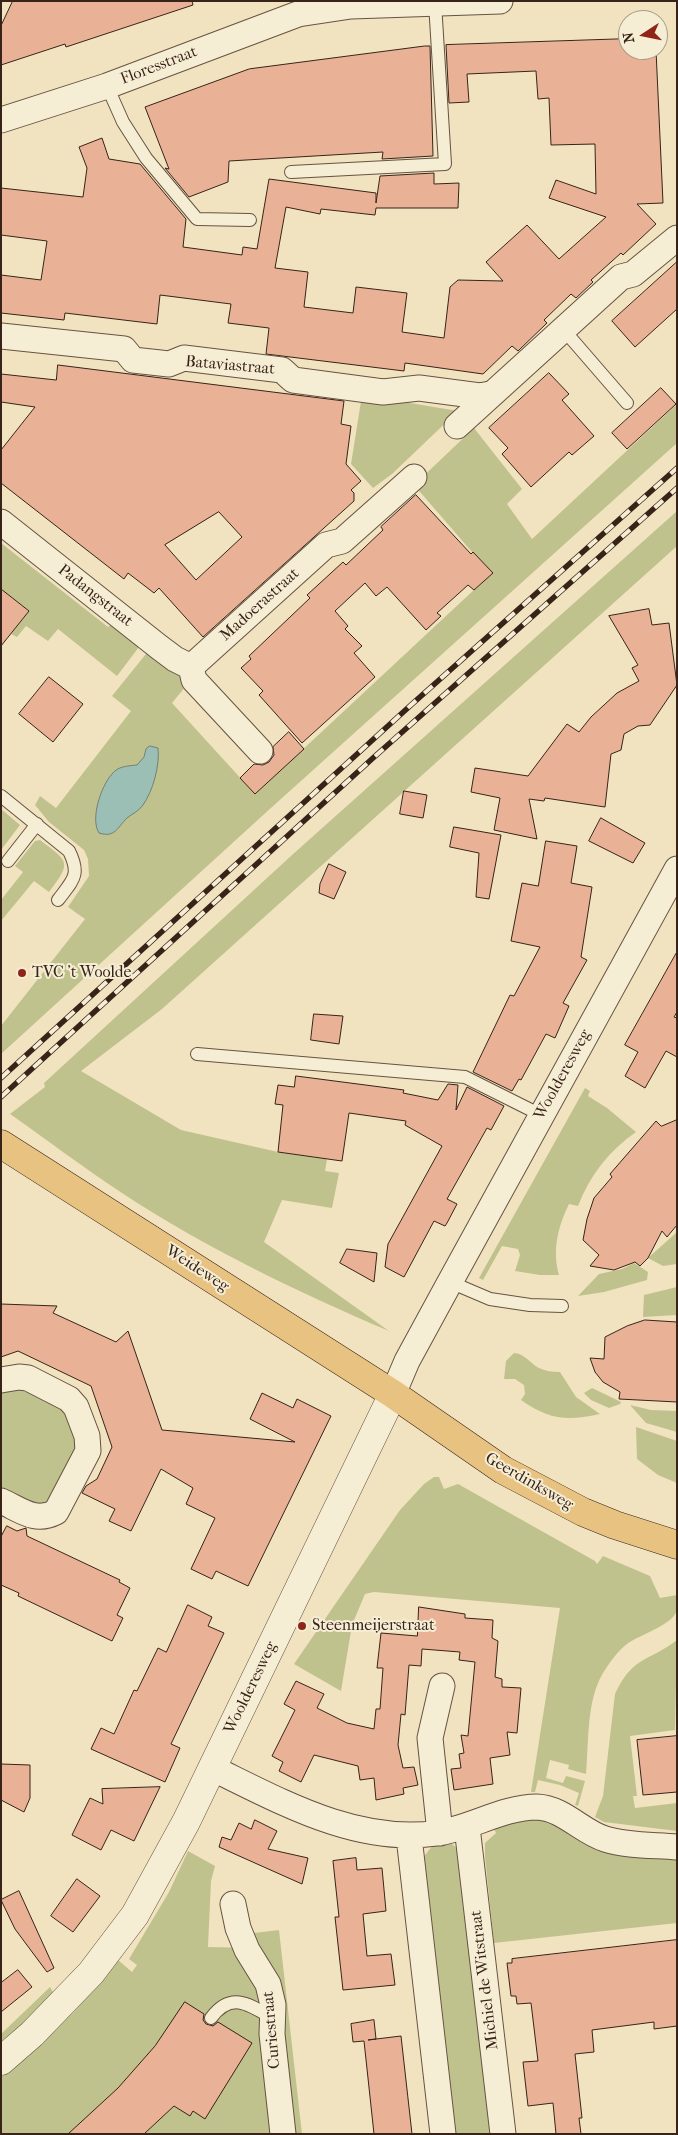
<!DOCTYPE html>
<style>
body{margin:0}
#map{position:relative;width:678px;height:2135px;overflow:hidden;background:#f1e3bf;font-family:"IM FELL French Canon",serif}
canvas{display:block}
.frame{position:absolute;inset:0;border:2px solid #372318;pointer-events:none}
.north{position:absolute;left:618px;top:10px;width:50px;height:50px;box-sizing:border-box;background:#f6edd5;border:1px solid #aa9c89;border-radius:50%;rotate:259deg;font-size:14px;font-weight:700;line-height:20px;text-align:center;color:#372318}
.north::after{content:'';display:block;margin:auto;width:18px;height:22px;background:#8f2418;clip-path:polygon(50% 0,100% 100%,50% 72%,0 100%)}
</style>
<div id="map">
<canvas width="678" height="2135"></canvas>
<div class="frame"></div>
<div class="north">N</div>
</div>
<script>
const c = document.querySelector('canvas').getContext('2d');
c.lineJoin = 'round';
function fill(path, color) { c.fillStyle = color; c.fill(path, 'evenodd'); }
function stroke(path, color, width, dash) { c.strokeStyle = color; c.lineWidth = width; c.lineCap = dash ? 'butt' : 'round'; c.setLineDash(dash || []); c.stroke(path); }
function write(font, color, halo, rows, align = 'center') {
  c.font = font + ' "IM FELL French Canon",serif'; c.lineWidth = 4; c.setLineDash([]); c.textBaseline = 'middle'; c.strokeStyle = halo; c.fillStyle = color; for (const [text, x, y, turn = 0] of rows) {
    c.save(); c.translate(x, y); c.rotate((+turn || 0) * Math.PI / 180); c.textAlign = isNaN(turn) ? turn : align; if (halo) c.strokeText(text, 0, 0); c.fillText(text, 0, 0); c.restore();
  }
}
fill(new Path2D(`
 M362,395l96,16 -66,63 -19,14 -22,-24z
 M677,404v39l-405,364 -271,247v-28l84,-107 -17,-12 21,-31 -1,-17 -4,-9 -35,-28 -14,-17 5,-9 16,12 75,-97 -19,-15 38,-47 32,26 4,11 -14,17 83,91 236,-220 -77,-89 60,-57 48,61 -15,15 25,35z
 M677,511v35l-515,463 -81,62 100,59 97,22 49,7 -2,12 14,2 -7,35 -50,-8 -18,42 125,89c-91,-39 -184,-83 -267,-138 -38,-25 -75,-53 -112,-79l35,-27 -1,-4 248,-228z
 M1,543l107,84 6,-4 28,20 -25,33 -59,-47 -10,12 -22,-15 -9,11 -6,-3 18,-23 -28,-22z
 M1,809l19,16 -19,25z
 M40,840c29,22 32,22 9,52l-15,-11 -33,40v-21l22,-28 -8,-6 20,-25z
 M585,1088l5,3 -2,5 19,12 29,24c-27,19 -46,43 -58,74l-9,-2c-11,22 -17,47 -10,71h-19l-25,-4 5,-16 -2,-6 -16,-3 -19,34 -4,-2z
 M677,1232v32l-14,2 -15,-8z
 M634,1263l14,9 -1,8 -43,12 -26,4 21,-22 23,-5z
 M677,1287v28l-34,2 1,-22z
 M514,1353c10,0 17,11 25,15 7,3 13,4 21,4l16,25 24,17c-33,7 -51,6 -79,-14l4,-6 -1,-9 -9,-6h-11l2,-18z
 M20,1385l46,25 12,38 -31,57 -8,2 -38,-17v-101z
 M592,1388l29,14 -1,2 -11,4 -18,-8 -7,-7z
 M630,1405l21,5 26,1v21l-31,-9z
 M636,1427l41,14v42l-19,-8 -21,-16z
 M434,1477h5l5,12 14,-5 137,77 2,3 6,-8 47,20 10,22 17,-3c0,4 1,10 0,15 -4,15 -38,25 -50,34 -10,8 -17,18 -24,29 -17,29 -14,69 -17,101l-18,-5 1,-4 -19,-5 -4,18 17,5 3,-7 19,5 -7,25 -3,-1 4,-12 -19,-8 -22,-5 -3,12h-4l29,-184 -186,-16 -9,2 -13,31 -11,66 -47,-27 106,-154 24,-26z
 M677,1640l-2,90 -45,6 7,60h-4l2,12 42,-5v28l-73,-9 -9,-5 8,-21 12,-102c18,-39 34,-32 62,-54z
 M538,1819l139,37v67l-183,20 -9,-86v-14l11,-10 -2,-4 21,-9z
 M444,1842l8,2 8,7 34,283h-42l-30,-275 11,-14z
 M188,1851l27,15 -4,15 -3,66 48,1 -2,-15 25,-3 23,204h-301v-57l73,-65 44,-52 14,12 5,-7 -8,-6 40,-67z
 M50,1987l4,7 -53,50v-10z`), '#c0c28e');
const water = new Path2D(`
 M150,746l8,2c2,17 -5,43 -15,57 -4,6 -11,9 -16,13 -10,10 -12,20 -28,15 -9,-14 2,-47 13,-59 6,-8 16,-8 25,-9l7,-8 2,-8z`);
fill(water, '#9bbeb5');
stroke(water, '#738076', 1);
const building = new Path2D(`
 M13,1h179l1,4 -127,42 -1,-3 -64,21v-39z
 M628,39v11h28l7,153 -26,1 19,20 -33,31 -2,-2 -30,27 2,2 -17,16 -5,-4 -27,26 3,3 -29,28 -6,-5 -29,28 -78,-11 -1,8 -138,-17 3,-26 -41,-5 3,-19 -71,-9 -3,29 -92,-11 -1,7 -63,-7v-38l40,5 6,-39 -46,-6v-47l82,9 4,-29 -8,-21 23,-9 7,21 31,5 46,55 -3,28 59,8 1,-8 14,2 12,-70 107,14v10l4,-27 54,-3v11l25,-1 -1,25h-82l-1,7 -54,-6 -1,5 -34,-7 -11,61 33,4 -4,35 49,6 3,-26 51,6 -5,39 42,6 6,-51 8,-7 45,1 -17,-19 41,-37 32,34 47,-42 -57,-19 7,-18 40,14 -1,-50 -44,1 -2,-47 -11,1 -2,-28 -69,3 2,28 -20,1 -3,-58z
 M425,46h5l3,110 -51,3 1,-7 -154,9 -1,21 -39,15 -24,-29 4,1 -24,-62 104,-38z
 M677,262v47l-42,38 -23,-26z
 M58,365l286,36 -3,23 10,2 -5,38 15,17 -10,9 3,3v8l-151,136 -44,-49 -5,5 -26,-20 -4,6 -123,-96v-33l34,-43 -34,-5v-28l55,6zM219,512l23,25 -46,43 -31,-35z
 M549,373l20,21 -7,6 32,36 -22,19 -3,-3 -38,35 -29,-33 6,-6 -19,-20z
 M661,388l15,16 -49,45 -15,-16z
 M416,495l55,59 2,-2 20,21 -19,17 -6,-5 -31,28 4,3 -15,14 -39,-43 -11,9 -11,-13 -30,28 13,15 -3,3 17,17 -8,7 21,24 -73,66 -43,-48 4,-4 -22,-23 10,-9 -2,-3 61,-58 -3,-3 36,-33 3,3 37,-35 -2,-3z
 M1,589l28,22 -28,35z
 M649,609l3,16 17,-2 8,62 -27,40 -12,1 -14,8 -3,16 -10,4 -6,53 -60,-9 -1,3 -15,-2 8,40 -43,-9 6,-32 -29,-6 4,-24 53,8 39,-52 12,8 12,-15 26,-24 22,-12 -7,-13 6,-3 -29,-49z
 M49,677l34,27 -30,38 -34,-28z
 M289,732l15,17 -49,45 -15,-16 14,-14 9,1 6,-3 5,-7 -1,-8z
 M404,791l23,4 -4,23 -23,-4z
 M601,818l44,25 -12,20 -44,-22z
 M454,827l47,8 -12,64 -13,-2 3,-44 -29,-6z
 M546,841l31,5 -6,37 21,4 -11,70 6,3 -24,43 6,3 -14,32 -9,-4 -25,46 -2,-1 -7,12 -39,-19 37,-77 4,1 26,-49 -29,-6 11,-58 16,3z
 M329,864l17,8 -12,27 -15,-6 1,-9z
 M677,952v60l-3,5 3,1v39l-11,-6 -21,37 -20,-12 13,-24 -13,-7z
 M314,1014l29,2 -4,28 -28,-4z
 M296,1076l108,14 -1,3 35,7 10,-16 10,1 -2,25 11,-23 37,19 -13,24 -4,-2 -40,71 10,5 -10,19 -2,3 -11,-5 -30,56 -19,-10 3,-23 54,-98 -37,-21 1,-4 -57,-8 -7,48 -64,-9 5,-47 -8,-1 3,-19 16,2z
 M677,1120v105l-10,12 -5,-6 -14,27 -8,8 -5,-4 -21,8 -24,-4 9,-11 -16,-15 4,-21 7,-21 18,-21 -2,-3 46,-53 5,5z
 M347,1249l30,4 -3,29 -34,-19z
 M1,1304l56,2 -4,7 63,29 12,-11 34,99 133,12 -45,-23 12,-26 31,15 4,-9 34,17 -83,170 -32,-15 -4,8 -21,-10 24,-51 -29,-14 7,-16 -32,-19 -30,62 -22,-10 6,-12 -33,-16 4,-7 11,-7 15,-32 -21,-61 -73,-35 -17,6z
 M645,1320l32,2v80l-58,-3 1,-7 -17,-10 -8,-10 -5,-14 14,1 1,-22 22,-11z
 M7,1526l10,5 9,-3 1,8 93,44 -1,2 11,6 -13,27 6,3 -11,23 -94,-45 1,-3 -18,-8v-48z
 M188,1605l24,12 -4,9 16,7 -53,111 9,4 -15,34 -74,-33 10,-21 13,6 20,-44 3,1 21,-43 8,4z
 M419,1607l46,7v4l28,2 -1,18 6,3 -3,36 7,2v8l19,1 -4,45 -10,-1 3,23 -20,3 3,26 -39,6 -3,-21 10,-1 -2,-14 5,-1 -3,-18 7,1 7,-74 -16,-2 1,-8 -38,-3 -1,17 -12,-1 -4,50 -4,-1 -3,31 5,23 11,-1 4,18 -15,3 1,6 -28,6 -2,-22 -14,2 -2,-14 -44,-11 -13,27 -22,-11 4,-9 -11,-6 23,-46 -11,-6 12,-23 28,13 -7,14 30,15 27,6 2,-20h4l3,-41h-6l4,-35 36,3z
 M677,1736v56l-34,3 -6,-55z
 M1,1764l29,1v33l-6,14 -23,-12z
 M160,1787l-26,54 -23,-11 -10,20 -29,-15 18,-37 13,6 -1,-15z
 M255,1820l22,11 -9,18 40,9 -6,26 -83,-37 3,-10 9,3 8,-17 12,6z
 M356,1858l1,12 25,-2 4,43 -23,3 4,42 24,-2 4,31 -52,5 -8,-73h4l-6,-56z
 M77,1879l23,17 -27,36 -22,-16z
 M19,1891l35,77 -7,4 -32,-43 -14,-29z
 M677,1940v86l-23,3v-7l-62,8 2,22 -19,2 7,64h-3l2,16h-25l-3,-31 -25,3 -5,-44 15,-1 -7,-58 -14,1 -1,-8h-5l-4,-33h5v-4z
 M18,1970l14,17 -31,25v-29z
 M185,2002l19,12 -1,6 3,4 7,2 5,-4 34,21 -47,76 -12,-8 -3,5 -16,-10 -30,28h-76l50,-46 37,-42z
 M374,2020l2,19 -8,1 33,-4 11,98h-38l-10,-93 -11,1 -2,-18z`);
fill(building, '#e9b296');
stroke(building, '#372318', 1);
const service = new Path2D(`
 M107,86l16,36 23,36 51,61 53,1
 M291,172l154,-8 -10,-161
 M563,329l64,74
 M1,796l68,55c12,24 4,29 -11,49
 M8,861l29,-37
 M197,1054l268,23 76,38
 M450,1282l40,17 40,6 32,1
 M211,2018c20,-27 38,-14 61,0`);
const minor = new Path2D(`
 M1,120l106,-34 191,-72 53,-8 149,-5
 M1,336l123,13 9,11 36,4 15,-6 98,12 11,10 90,12 36,-4 61,8 10,-2
 M457,426l164,-149 12,-3 44,-36
 M1,522l158,125 16,12 16,8
 M260,751l-66,-71 -3,-13 135,-122 16,-4 72,-64
 M1,1380l18,-3 9,1 41,21 7,8 11,29 1,15 -32,61c-21,11 -35,-2 -55,-11
 M393,1394l14,-33 43,-79 227,-413
 M212,1768c70,34 145,77 226,65 33,-5 65,-26 99,-26 26,1 45,25 68,32 22,7 49,6 72,8
 M467,1827l36,307
 M440,1833l-10,-95 12,-52
 M409,1837l34,297
 M233,1904l5,24 9,22 21,34 5,21 -1,29 11,100`);
const tertiary = new Path2D(`
 M1,2061l31,-27 59,-61 44,-58 51,-93 207,-428`);
const primary = new Path2D(`
 M1,1144l392,250 110,76 80,42 32,13 62,20`);
stroke(service, '#665342', 14);
stroke(minor, '#665342', 27);
stroke(tertiary, '#665342', 29);
stroke(primary, '#372318', 29);
stroke(service, '#f6edd5', 12);
stroke(minor, '#f6edd5', 25);
stroke(tertiary, '#f6edd5', 28);
stroke(primary, '#e8c280', 28);
const rail = new Path2D(`
 M1,1078l410,-373 266,-237
 M1,1097l372,-339 304,-270`);
stroke(rail, '#372318', 5.5);
stroke(rail, '#f6edd5', 4, [11]);
for (const [x, y, r, color] of [
 [22,973,5,"#8f2418"],
 [302,1626,5,"#8f2418"]
]) { const dot = new Path2D(); dot.arc(x, y, r, 0, 2 * Math.PI); c.fillStyle = color; c.fill(dot); stroke(dot, '#f6edd5', 2); }
write('16px', '#372318', '#f6edd5', [
 ["Floresstraat",159,66,-21],
 ["Bataviastraat",230,366,5],
 ["Padangstraat",95,596,38],
 ["Madoerastraat",260,605,-42],
 ["Woolderesweg",563,1075,-61],
 ["Weideweg",197,1269,33],
 ["Geerdinksweg",529,1482,30],
 ["Woolderesweg",251,1688,-64],
 ["Michiel de Witstraat",485,1980,-97],
 ["Curiestraat",272,2030,-95]
]);
write('16px', '#372318', '#f6edd5', [
 ["TVC 't Woolde",32,973],
 ["Steenmeijerstraat",312,1626]
], 'left');
</script>
